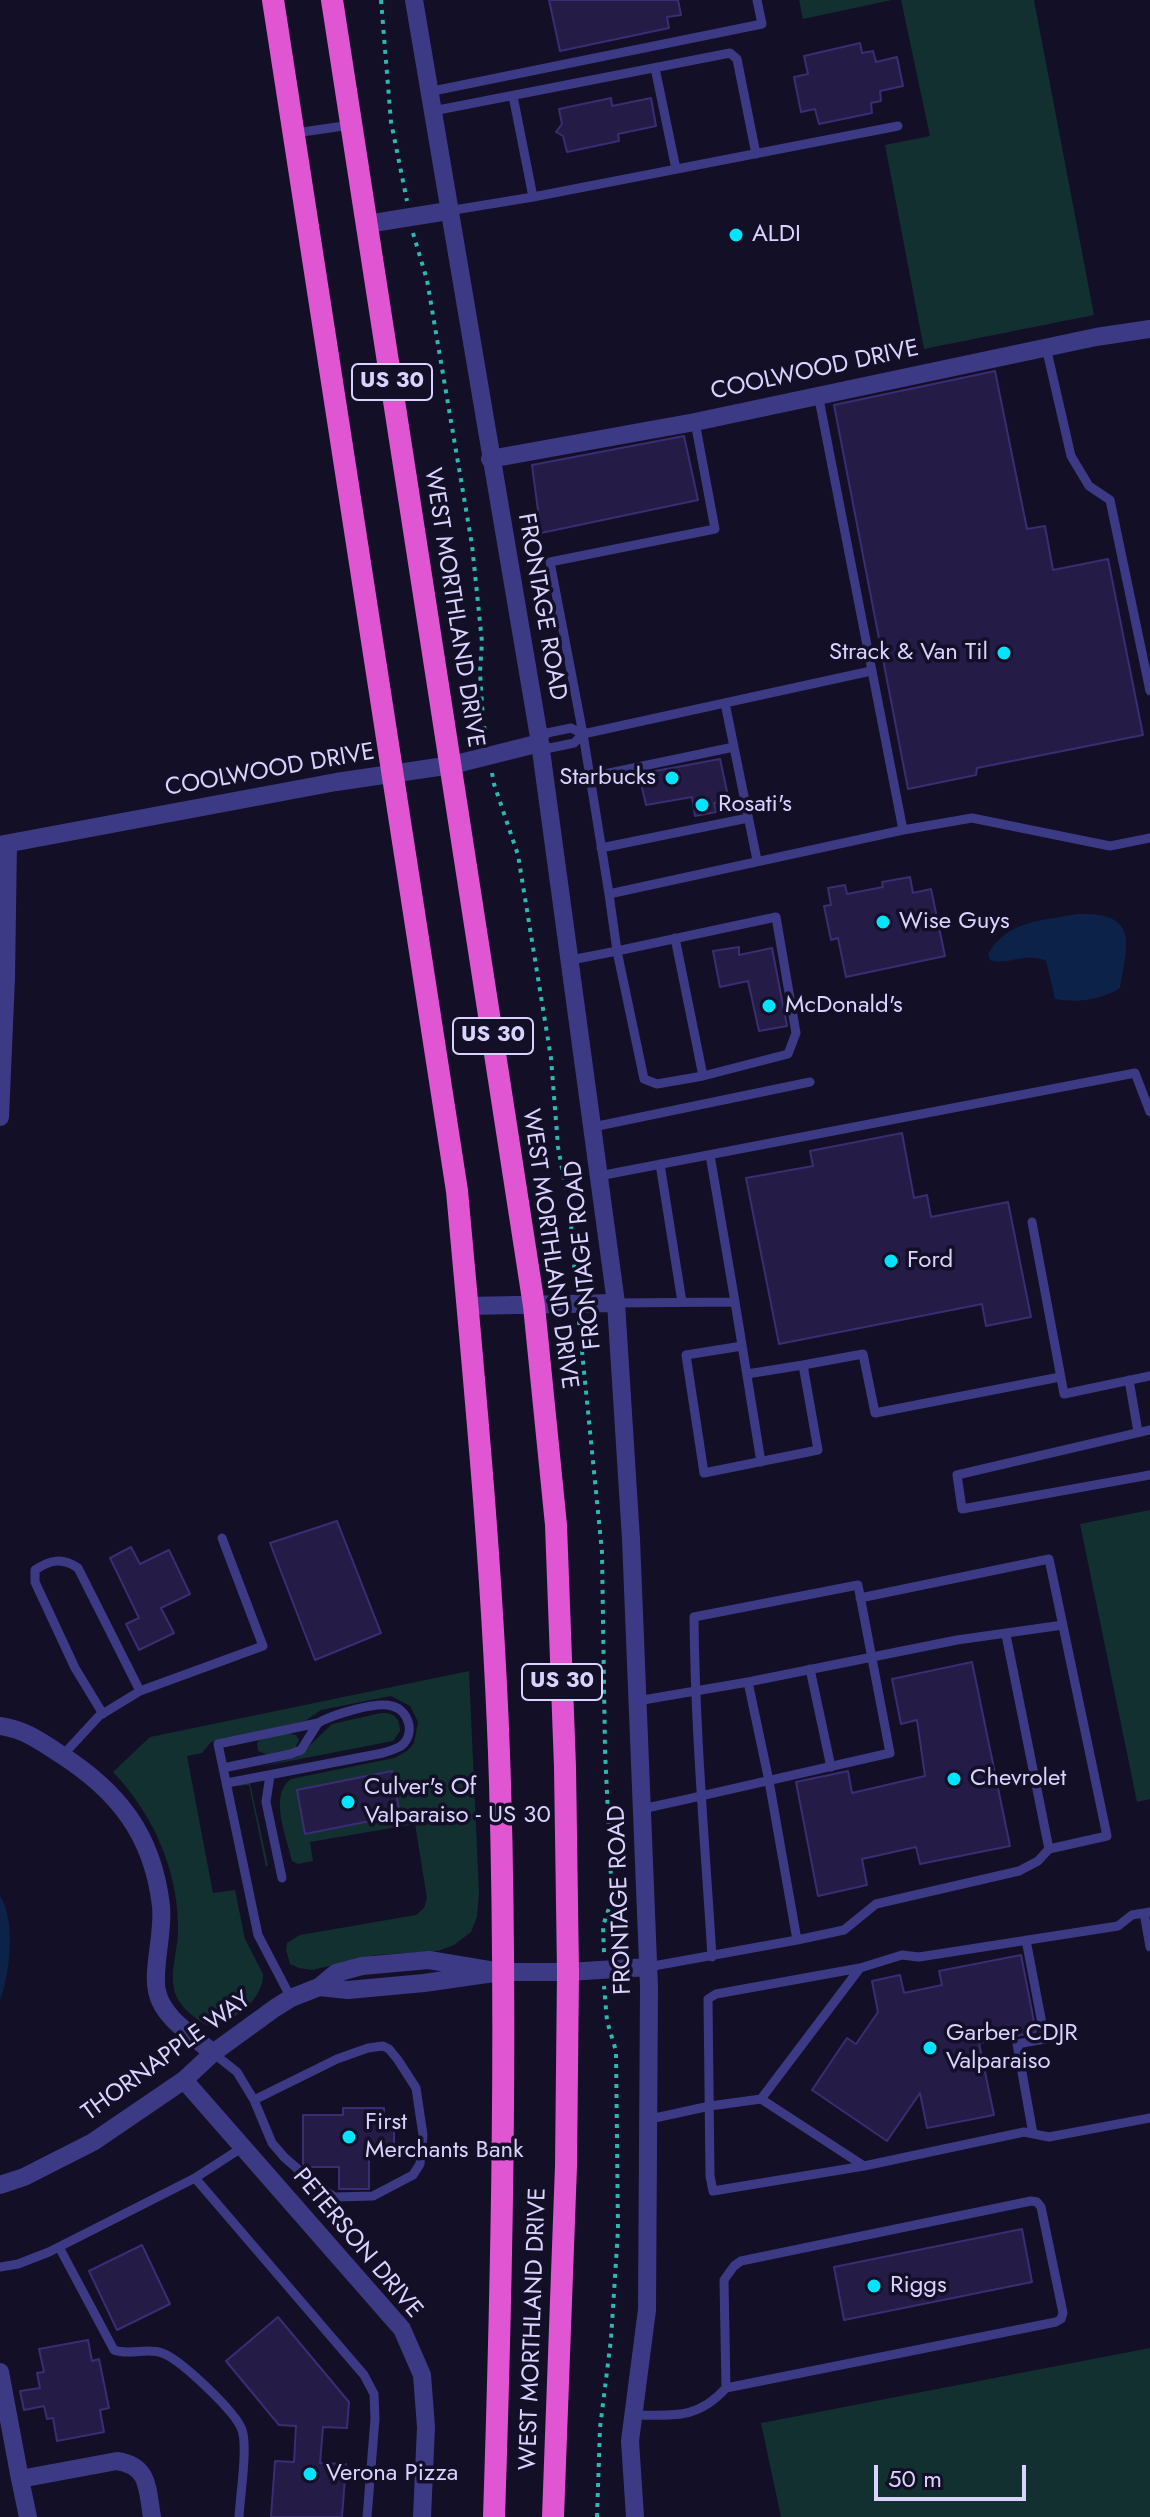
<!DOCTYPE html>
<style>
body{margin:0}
#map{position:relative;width:1150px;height:2517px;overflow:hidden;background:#130f26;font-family:Jost,sans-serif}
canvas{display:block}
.scale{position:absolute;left:874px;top:2465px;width:152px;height:36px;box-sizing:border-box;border:4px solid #d9d4ff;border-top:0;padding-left:10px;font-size:24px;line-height:28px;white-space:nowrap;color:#d9d4ff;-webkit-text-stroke:6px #130f26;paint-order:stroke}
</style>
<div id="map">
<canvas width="1150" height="2517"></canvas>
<div class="scale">50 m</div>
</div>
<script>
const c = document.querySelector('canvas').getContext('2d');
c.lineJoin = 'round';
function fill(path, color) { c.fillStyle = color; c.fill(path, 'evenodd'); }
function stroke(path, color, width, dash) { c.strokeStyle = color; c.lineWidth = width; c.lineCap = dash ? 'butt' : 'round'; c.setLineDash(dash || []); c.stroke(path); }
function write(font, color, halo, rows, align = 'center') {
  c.font = font + ' Jost,sans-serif'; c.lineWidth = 7; c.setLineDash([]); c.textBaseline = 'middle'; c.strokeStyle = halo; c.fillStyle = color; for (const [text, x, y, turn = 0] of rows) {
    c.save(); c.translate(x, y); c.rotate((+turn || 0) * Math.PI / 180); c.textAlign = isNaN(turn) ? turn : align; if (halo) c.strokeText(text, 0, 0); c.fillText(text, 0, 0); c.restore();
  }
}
fill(new Path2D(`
 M799,0h93l-89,19z
 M901,0h133l60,315 -170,34 -39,-204 45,-9z
 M1150,1510v289l-13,3 -57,-278z
 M469,1671l10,222 -2,24 -6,15 -17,13 -16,6 -62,4 -64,15 -13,-2 -9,-4 -4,-14 1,-7 13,-8 116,-20 8,-7 3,-10 -12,-74 -105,18 3,19 -15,3 -6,-3c-5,-23 -24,-66 -1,-82l103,-21 13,-7 7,-8 4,-21 -8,-16 -19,-10 -70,14 -16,11 -94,21 -9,11 -15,3 26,137 22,-3 10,49 18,35c1,26 -33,52 -57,51 -13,-8 -29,-20 -32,-36 -4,-17 3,-37 4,-55 2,-60 -24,-119 -65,-162l37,-35z
 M381,1713c13,-1 19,5 19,18l-7,10 -129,25 34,-9 34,-33z
 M288,1733l8,2 3,5 -4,9 -27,6 -10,-4 -1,-8 4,-5z
 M250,1783l18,82 -2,2 -17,-82 -13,1z
 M1150,2348v169h-369l-20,-94z`), '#12302f');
fill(new Path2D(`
 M1077,914c62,-2 51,28 43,74 -18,12 -44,15 -65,11l-9,-38c-22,-10 -36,5 -56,-1l-2,-6c20,-34 53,-33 89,-40z
 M0,1896c16,23 10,79 0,104z`), '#0c2248');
const building = new Path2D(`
 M549,0h129l3,15 -14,2 2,11 -109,23z
 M860,43l2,10 11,-2 3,11 21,-5 6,29 -23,5 1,10 -10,2 1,10 -53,11 -4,-15 -14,3 -7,-35 14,-3 -4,-18z
 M611,98l1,8 39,-8 5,28 -38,8 1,7 -52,11 -4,-16 -7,-4 6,-8 -3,-15z
 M995,371l32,158 18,-3 8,44 55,-11 35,176 -166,33 -1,7 -68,14 -74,-384z
 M684,436l14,64 -157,33 -9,-68z
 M720,759l9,42 -15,2 2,9 -21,4 -3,-19 -46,8 -7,-31z
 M910,877l3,16 18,-4 14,67 -99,21 -8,-39 -7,2 -7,-34 7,-1 -3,-17 17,-3 2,9 36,-7 -1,-5z
 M739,947v8l33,-7 15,78 -28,5 -11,-50 -28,6 -7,-36z
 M902,1133l12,65 13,-3 4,22 77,-15 23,115 -45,9 -4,-22 -203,40 -33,-166 67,-12 -3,-15z
 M337,1521l44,112 -66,27 -45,-117z
 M131,1547l9,17 29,-14 21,44 -29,14 13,25 -35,17 -13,-26 13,-6 -29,-60z
 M972,1662l38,184 -90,18 -4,-17 -54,12 5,26 -49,11 -22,-114 52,-11 4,22 73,-17 -8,-56 -16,4 -9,-45z
 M392,1771l8,44 -95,19 -8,-44z
 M1021,1955l15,77 -57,11 15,72 -67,13 -7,-35 -33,48 -75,-51 35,-52 9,6 22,-32 -6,-31 28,-6 4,18 38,-8 -3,-14z
 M343,2108h41v8h10v37h-25v36h-30v-22h-32l-4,-3v-49h40z
 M1022,2229l10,53 -188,38 -10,-53z
 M142,2245l28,59 -53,26 -28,-59z
 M278,2317l71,85 -2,26 -24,-1 -3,36 26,1 -4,53h-71l4,-56 19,1 2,-36 -17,-1 -53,-64z
 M88,2340l4,21 7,-2 10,49 -9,2 4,22 -47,9 -4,-23 -6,1 -3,-13 -20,4 -4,-19 20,-3 -3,-15 7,-1 -5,-23z`);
fill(building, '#241b47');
stroke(building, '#3b2d73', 2);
stroke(new Path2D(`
 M381,0l10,122 16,79
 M413,233l14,47 45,265 10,97 -2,30 3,48 3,17
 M492,773l2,11 24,71 33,203 7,89 12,65 6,76
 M579,1321l23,231 3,199 7,148 -9,27 1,27
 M597,2517l3,-89 11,-89 7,-109 -2,-179 -9,-30 -3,-35`), '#2fb8b0', 4, [4, 6]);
stroke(new Path2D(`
 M655,68l21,101
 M428,92l334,-68 -5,-24
 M513,96l20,101
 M433,111l297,-58 7,6 19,95
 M295,133l56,-8
 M448,211l85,-14 365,-71
 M1046,347l25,109 18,30 21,14 40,191
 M818,394l85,436 69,-12 138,28 40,-8
 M725,703l32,157
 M583,734l-12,-6 -24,5 -7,10 10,5 24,-5 9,-9 288,-63
 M590,777l144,-30
 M601,848l147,-30
 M609,894l-26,-160 -33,-172 165,-33 -20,-107
 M675,938l28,138 -46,8 -13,-5 -27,-128 159,-34 20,116 -8,21 -85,22
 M571,960l46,-9 -8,-57 294,-64
 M593,1127l217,-45
 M660,1164l22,138
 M599,1176l536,-103 15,39
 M1032,1222l32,172 86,-18
 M735,1302l26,160
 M616,1303l119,-1 -25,-147
 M742,1346l-56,9 18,118 114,-23 -15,-85 60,-11 12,59 185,-36
 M747,1374l56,-9
 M1129,1380l9,52
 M1150,1430l-193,45 5,34 188,-34
 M1006,1635l43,214
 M810,1669l21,98
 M748,1682l209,-42 106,-15
 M637,1701l111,-19 21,99 28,159 -149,27
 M103,1714l-28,-46 -40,-86v-12c15,-10 27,-13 43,-2l62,123
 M63,1755l36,-39 41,-25 123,-45 -41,-108
 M223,1768l68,-14 10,-4 17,-27
 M270,1775l-4,27 16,76
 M227,1783l156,-30c6,-2 13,-4 18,-7 15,-12 8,-36 -9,-40 -16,-5 -60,9 -74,17l-100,21 40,191 33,63
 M642,1809c83,-18 166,-37 248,-56l-32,-168 -164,32c1,113 11,226 18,340
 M1144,1913l6,34
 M797,1940l47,-10 32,-26 143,-33 19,-10 11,-12 58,-13 -58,-277 -189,39
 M1026,1940l19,99 -28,5 16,90
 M860,1968l-144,26 -8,5 2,177 3,15 151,-25
 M213,2053l24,19 17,28 18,43 12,14 33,29 18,11 38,-1 40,-21 7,-11 3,-29 -7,-47 -18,-28 -9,-11 -6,-3 -15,2 -31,11 -83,41
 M761,2099l99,-131 42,-13 17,2 199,-31 14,-11 18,-3
 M650,2119l60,-13 51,-7 103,67 160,-34 25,5 101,-19
 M195,2178l48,-31
 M59,2247l55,103c16,6 33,-3 48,3 18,6 74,59 80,77 6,18 -2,66 -3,87
 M0,2267l18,-3 31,-12 146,-74 169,197 10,19 1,25 -8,98
 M633,2415c40,0 64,5 93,-27l330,-66 5,-3 2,-6 -22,-106 -4,-5 -6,-1 -290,60 -7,5 -10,14 2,108`), '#3d3a85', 9);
stroke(new Path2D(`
 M414,0l126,743 76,560 15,236 18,448 -2,323 -17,131 5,76
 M367,224l81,-13
 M490,459l205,-37 401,-85 54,-8
 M0,845l336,-63 116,-17 88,-22
 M0,1117l6,-139 2,-134
 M467,1306l149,-3
 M0,1726c25,4 39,14 60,28 58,37 93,81 101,152 3,26 -9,64 -4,85 5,27 37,45 56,62
 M319,1987l29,3 76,-7 77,-11h67l80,-5
 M184,2080l218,249 20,46 4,52 -4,90
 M0,2185l24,-8 69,-35 91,-62 29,-27 62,-45 16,-10 28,-11 17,-14 26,-7 67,-6 72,12
 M0,2372l20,107 97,-18c33,5 30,28 35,56
 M20,2479l8,38`), '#3d3a85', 18);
stroke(new Path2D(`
 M273,0l184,1191c18,197 37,394 43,592 7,244 2,490 -6,734
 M332,0l202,1306 22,219 9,242 3,205 -2,194 -13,351`), '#e055d1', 22);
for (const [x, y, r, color] of [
 [736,235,8,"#00e5ff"],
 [1004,653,8,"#00e5ff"],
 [672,778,8,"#00e5ff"],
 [702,805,8,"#00e5ff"],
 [883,922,8,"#00e5ff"],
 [769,1006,8,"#00e5ff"],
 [891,1261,8,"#00e5ff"],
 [954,1779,8,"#00e5ff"],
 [348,1802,8,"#00e5ff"],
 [930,2048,8,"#00e5ff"],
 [349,2137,8,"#00e5ff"],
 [874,2286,8,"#00e5ff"],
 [310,2474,8,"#00e5ff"]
]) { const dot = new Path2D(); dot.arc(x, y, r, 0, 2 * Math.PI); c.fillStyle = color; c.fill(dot); stroke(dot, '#130f26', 3); }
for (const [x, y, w] of [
 [392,382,80],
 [493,1036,80],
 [562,1682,80]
]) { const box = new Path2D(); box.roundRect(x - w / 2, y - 18, w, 36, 6); c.fillStyle = '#130f26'; c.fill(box); stroke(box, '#d9d4ff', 2); }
write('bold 22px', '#d9d4ff', null, [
 ["US 30",392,382],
 ["US 30",493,1036],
 ["US 30",562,1682]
]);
write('24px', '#d9d4ff', '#130f26', [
 ["ALDI",752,235],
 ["Strack & Van Til",988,653,"right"],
 ["Starbucks",656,778,"right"],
 ["Rosati's",718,805],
 ["Wise Guys",899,922],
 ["McDonald's",785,1006],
 ["Ford",907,1261],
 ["Chevrolet",970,1779],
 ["Culver's Of",364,1788],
 ["Valparaiso - US 30",364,1816],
 ["Garber CDJR",946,2034],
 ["Valparaiso",946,2062],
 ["First",365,2123],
 ["Merchants Bank",365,2151],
 ["Riggs",890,2286],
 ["Verona Pizza",326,2474]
], 'left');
write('24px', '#d9d4ff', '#130f26', [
 ["COOLWOOD DRIVE",815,371,-12],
 ["FRONTAGE ROAD",541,607,80],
 ["WEST MORTHLAND DRIVE",453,608,81],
 ["COOLWOOD DRIVE",270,771,-10],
 ["WEST MORTHLAND DRIVE",549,1249,82],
 ["FRONTAGE ROAD",584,1255,-96],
 ["FRONTAGE ROAD",621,1900,-92],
 ["THORNAPPLE WAY",167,2057,-36],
 ["PETERSON DRIVE",357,2244,50],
 ["WEST MORTHLAND DRIVE",534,2329,-88]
]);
</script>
